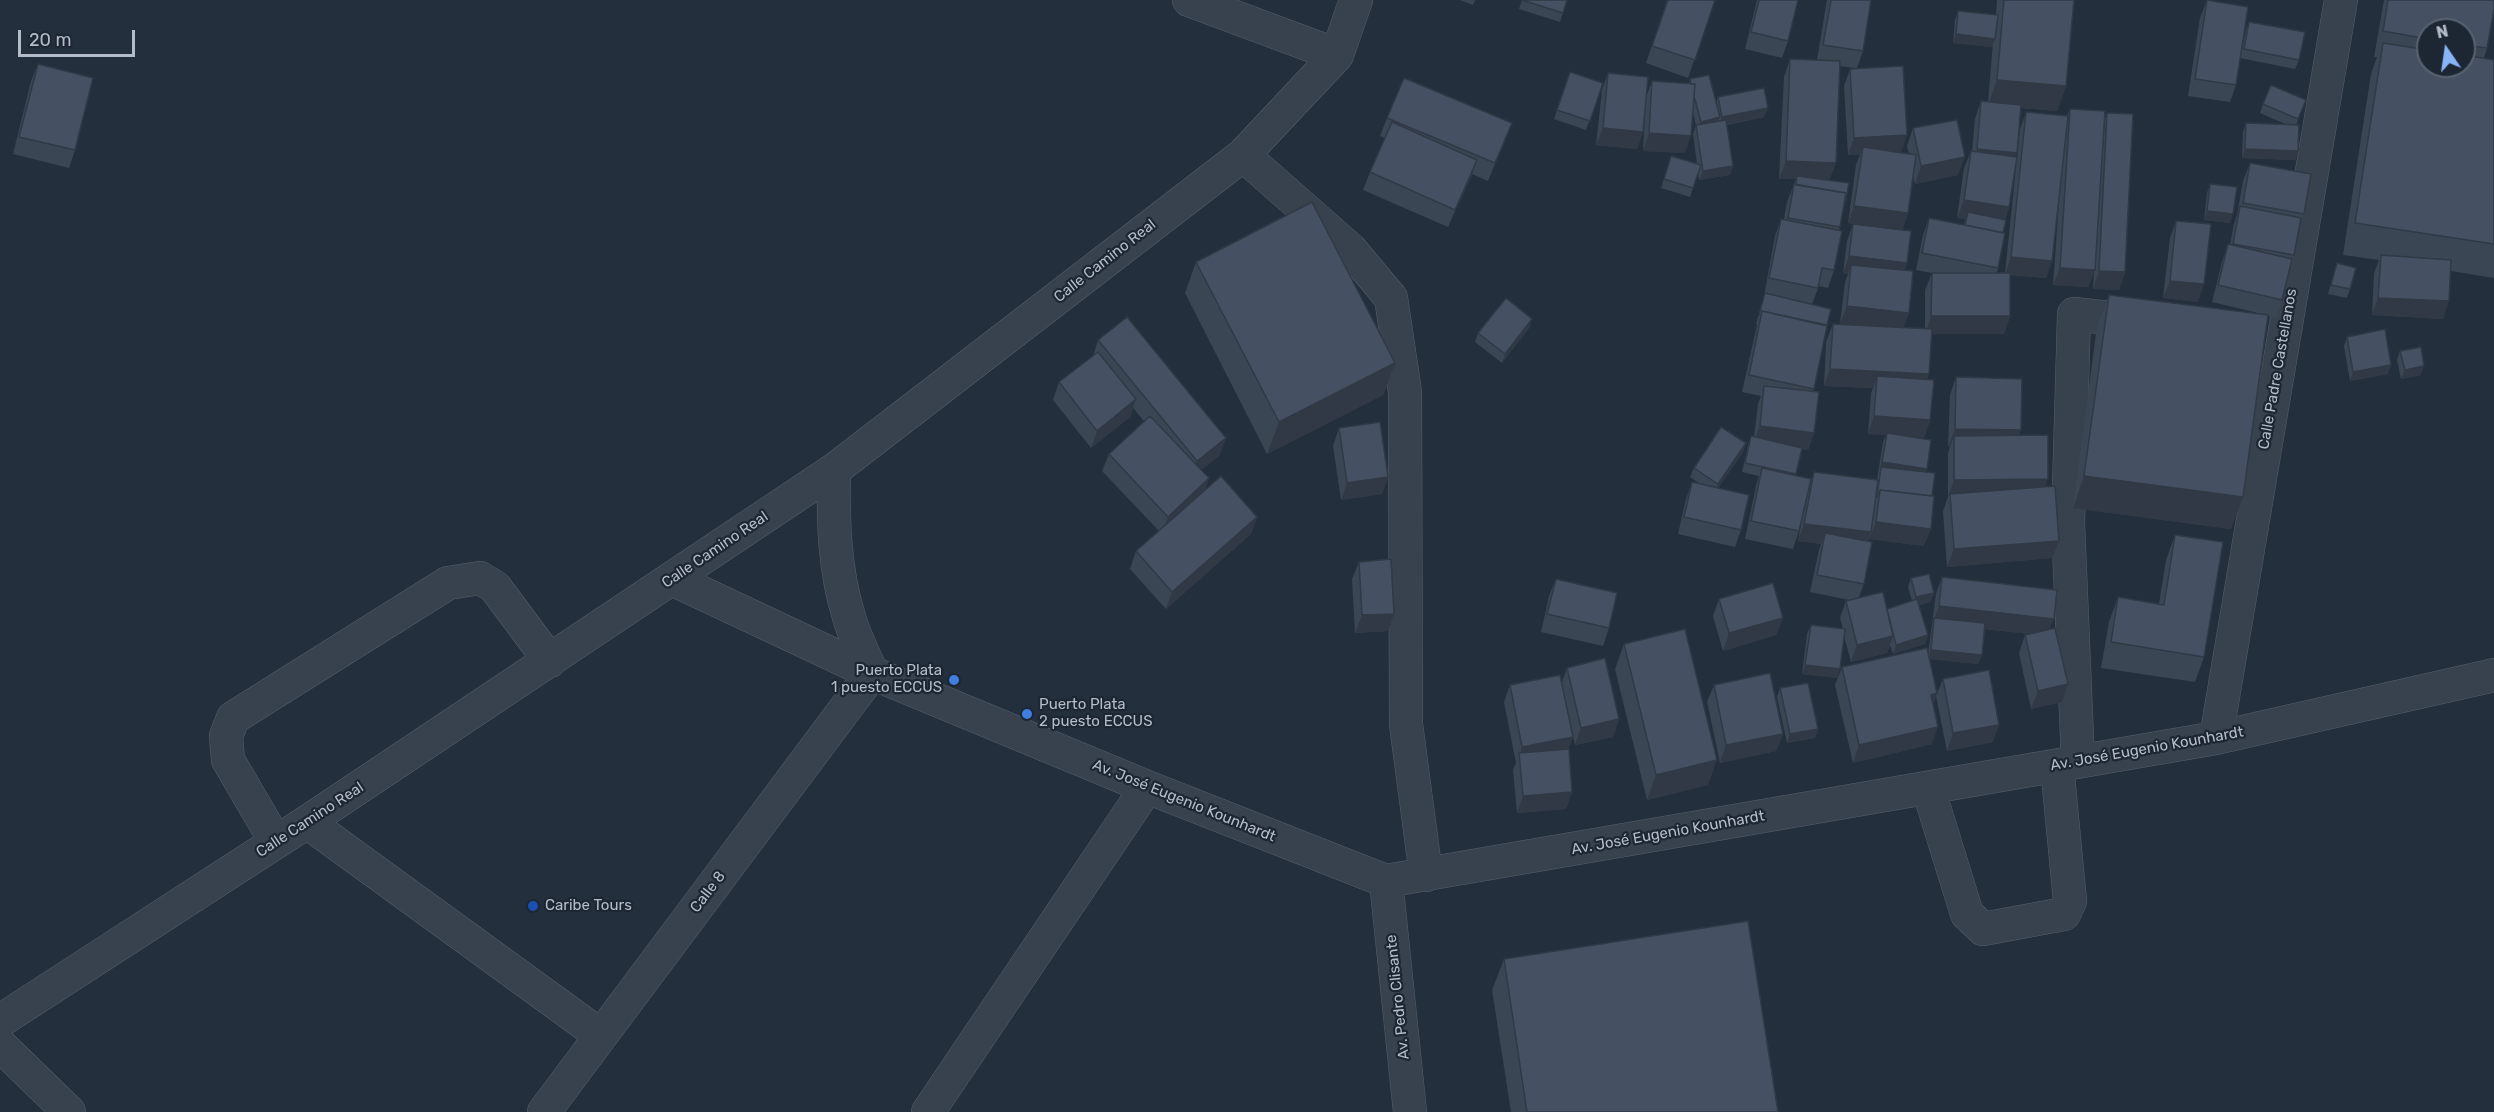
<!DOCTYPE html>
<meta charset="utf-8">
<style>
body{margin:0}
#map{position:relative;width:2494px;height:1112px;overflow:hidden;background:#242f3e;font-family:Rubik,sans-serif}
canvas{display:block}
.north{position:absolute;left:2416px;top:18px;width:60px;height:60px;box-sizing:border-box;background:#1d2633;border:2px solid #59626f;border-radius:50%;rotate:347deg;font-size:16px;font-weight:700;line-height:24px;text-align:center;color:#b4bcc9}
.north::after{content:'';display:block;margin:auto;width:21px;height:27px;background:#8ab4f8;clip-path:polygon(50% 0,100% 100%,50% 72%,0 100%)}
.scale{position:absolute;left:18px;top:30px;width:117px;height:27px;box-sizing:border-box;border:3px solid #b4bcc9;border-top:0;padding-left:8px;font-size:18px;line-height:21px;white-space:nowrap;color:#b4bcc9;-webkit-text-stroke:4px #1d2633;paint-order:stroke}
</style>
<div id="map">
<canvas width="2494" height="1112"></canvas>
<div class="north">N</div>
<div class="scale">20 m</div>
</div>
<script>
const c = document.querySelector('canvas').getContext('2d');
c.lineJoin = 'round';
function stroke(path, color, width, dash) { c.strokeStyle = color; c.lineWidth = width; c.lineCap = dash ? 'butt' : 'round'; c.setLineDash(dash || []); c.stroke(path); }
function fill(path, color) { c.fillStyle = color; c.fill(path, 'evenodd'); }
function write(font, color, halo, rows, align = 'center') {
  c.font = font + ' Rubik,sans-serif'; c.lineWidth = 4.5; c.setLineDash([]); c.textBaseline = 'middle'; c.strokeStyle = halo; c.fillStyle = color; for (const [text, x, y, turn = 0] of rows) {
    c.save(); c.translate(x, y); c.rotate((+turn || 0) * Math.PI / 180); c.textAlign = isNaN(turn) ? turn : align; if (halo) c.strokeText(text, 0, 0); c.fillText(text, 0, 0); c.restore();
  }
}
const minor = new Path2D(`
 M1189,0l148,55
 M1243,155l107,94 41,49 14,94 1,332 20,151
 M834,470c-1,50 0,99 15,147 5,19 15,37 23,56
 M672,579l200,94 275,114 239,94 830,-143 278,-63
 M2216,738l125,-738
 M2078,762l-10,-239 6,-209 71,8
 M1928,788l39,126 16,15 81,-15 6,-13 -13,-135
 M307,822l293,213
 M276,842l-48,-82 -2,-24 7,-18 215,-135 32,-5 15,9 55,74
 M1386,881l24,231
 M0,1021l307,-199 527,-352 409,-315 94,-100 19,-55
 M0,1045l69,67
 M544,1112l328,-439
 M928,1112l219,-325`);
stroke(minor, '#565f6c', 34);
stroke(minor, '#38414e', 33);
fill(new Path2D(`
 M1460,0h15l-2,5z
 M1522,0h45l-7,22 -41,-13z
 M1667,0h48l-27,78 -42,-15z
 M1757,0h41l-10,41 -6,17 -37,-9z
 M1827,0h44l-8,51 -6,17 44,85 8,1 -2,-8 6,-18 45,47 -43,9 -2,-7 -5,36 -6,17 5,33 -3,7 5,43 -6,15 22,1v-39l7,-17 -16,-3 7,-35 6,-17 35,7 1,-6 -8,-1 7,-50 7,-17h1l3,-32 6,-18 7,1 5,-60 -1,5 -39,-4 2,-23 3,-9 38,4 1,-15h77l-8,86 -9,25 -36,-3 -4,45 -2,4 -6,50 -4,13 -7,48 -1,5h8l15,-144 6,-17 41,4 3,-7 34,10 3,-6 18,159 -6,18 -26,-1 1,-17 -6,15 -35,-2 6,-83 -7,59 -6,17 -36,-3v41l-6,18h-73l-2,40 -2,5 3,41 -6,18 -15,-1 18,32 -1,3 -2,74 -55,-7 1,-5 -2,7 -4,43 -5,13 28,12 25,-8 -4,-14 3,-9 23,15 -4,9 -11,3 9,30 -3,9 -32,10 -3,-9 -3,8 -36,9 -7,-26 -7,42 -35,-4 5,-40 4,-9 32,4 -3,-11 6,-17 3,-1 -39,-8 9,-42 2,-6 -23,-3 5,-28 -4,18 -6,18 -48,-10 11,-53 3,-10 -17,-4 6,-27 3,-9 3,1 4,-33 3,-8 -19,-4 15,-67 -1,-1 8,-28 11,-60 6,-17h3l3,-17 9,-23h-17l5,-102 6,-18 27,1zM1839,66l16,2 -5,1 -6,17 4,69h12l-4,10 -8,58 5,1 -6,17 -4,32 5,1 -3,8 -5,42 15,1 -22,-1 -7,18 -2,44 49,2 -2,5 -3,41 18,1 -3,7 -6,38 -63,-8 -4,11 -15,-7 6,-27 7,1 6,-17 -2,-129 7,-18 9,2 6,-18 5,-40 7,-31 -17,-19 7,-17z
 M2207,0l29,85 -6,17 -42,-6 12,-78z
 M2384,0h110l-7,48 -3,10 10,2v218l-43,-7 -8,48 -71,-4 2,-42 5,-13 -36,-5 28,-181 6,-17h-3zM2428,30h36v36h-36z
 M2249,22l50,38 -4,9 -55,-11 6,-28z
 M38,64l37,86 -6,18 -56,-14 18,-73z
 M1570,72l33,11 -17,47 -32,-11z
 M1608,73l38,24 6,-16 37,3 1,-5 26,24 2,-6 46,20 -37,8 6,41 -3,9 -31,5 -1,-8 -8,25 -29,-9 10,-32 26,8 -4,-30 3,-9 -3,-12 -8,40 -42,-2 2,-37 -2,18 -6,17 -41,-4 6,-55z
 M2306,100l-10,25 2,26 -3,9 -53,-2 1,-26 3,-9 42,2 -28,-12 3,-9z
 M1387,118l118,23 -17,40 -16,-7 -24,53 -85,-37 7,-18 15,-34 -5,-2z
 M2250,163l54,51 -6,15 -4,26 -12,45 -6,18 -8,-2 -37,213 -158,-21 24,-182 12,-31 157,20 -54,-13 10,-40 6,-18 2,1 4,-21 3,-9 6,-34z
 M2210,184l20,39 -26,-3 3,-27z
 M2176,221l22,81 -35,-4 7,-60z
 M1196,262l199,101 -12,32 -116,59 -82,-161z
 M2337,263l13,26 -3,9 -19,-4z
 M1532,319l-3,9 -27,35 -27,-21 3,-9z
 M2347,337l41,37 -38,7 -6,-35z
 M1098,340l122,115 -19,15 4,21 52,26 -6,17 -85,75 -36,-40 6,-18 23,-20 -57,-60 7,-17 35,-33 -11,-13 -3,9 -39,31 -38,-48 6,-18 34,-26z
 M2400,351l21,24 -20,4 -4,-19z
 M1956,377l63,59 26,51 14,54 -7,17 -105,9 -4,-56 5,-14v-44l2,-6h-2l2,-52z
 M1339,428l49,49 -6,17 -41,6 -8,-54z
 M1746,443l-3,9 -25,36 23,42 -6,17 -57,-13 8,-35 6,-17 8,2 -10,-7 4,-9z
 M2175,535l29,122 -9,25 -94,-14 8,-46 9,-25 41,7 7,-44z
 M1359,562l29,69 -33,2 -3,-54z
 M1942,577l108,53 12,72 -31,7 -12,-56 6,-18 5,-1 -46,-5 -2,26 -4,9 -48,-5 7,34 -4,12 -1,39 -79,19 -18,-78 7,-18 86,-13 8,-60z
 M1556,579l53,49 -6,18 -62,-14 8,-36z
 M1719,599l64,19 -7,17 -53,16 -10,-35z
 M1624,644l84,141 -61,15 -32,-131z
 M1567,668l52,51 -6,18 -38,8 -3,-13 1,5 -5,12 4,43 -6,17 -49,4 -4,-43 3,-7 -12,-61 6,-17 52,-3z
 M1943,679l50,63 -46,9 -11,-55z
 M1714,685l69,49 -7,17 -56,12 -13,-61z
 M1780,688l38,41 -3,9 -28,5 -10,-46z
 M1504,959l274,153h-267l-19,-122z`), '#3b4654');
fill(new Path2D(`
 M1956,34l39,5 -3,8 -39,-4z
 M1997,80l69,6 -9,25 -69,-6z
 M1768,108l-4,9 -45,9 3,-9z
 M1720,117l-4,9 -19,5 4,-9z
 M1512,123l-7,18 -17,40 7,-18z
 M1603,128l40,4 -6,17 -41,-4z
 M1649,133l42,3 -6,17 -42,-2z
 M1907,135l-6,18 -38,-6 -3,8h-12l6,-17z
 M1977,149l40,4 -7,17 -39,-3z
 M2245,149l53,2 -3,9 -53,-2z
 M1965,157l-7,18 -43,9 6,-18z
 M1477,160l-6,18 -23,49 7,-17z
 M1786,161l50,2 -7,17 -32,-4 -1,3h-17z
 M1733,166l-3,9 -31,5 4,-9z
 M1964,200l45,7 -6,17 -35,-12 -3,7 -8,-1z
 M1854,206l54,7 -6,17 -54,-7z
 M2207,211l26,3 -3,9 -26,-3z
 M1849,256l58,7 -6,17 -50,-15 -3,9 -5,-1z
 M2011,257l41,4 -6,17 -41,-4z
 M2060,268l35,2 -7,17 -35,-2z
 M2099,271l26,1 -6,18 -26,-1z
 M2170,281l34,3 -6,18 -35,-4z
 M2378,298l71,3 -6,18 -71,-4z
 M1847,306l62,7 -6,17 -63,-6z
 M1931,316h79l-6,18h-79z
 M1532,319l-3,9 -27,35 3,-9z
 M1395,363l-12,32 -116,59 12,-32z
 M2391,365l-3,9 -38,7 3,-9z
 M2424,366l-3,9 -20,4 4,-9z
 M1830,369l99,5 -6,17 -46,-15 -4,12 -49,-2z
 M1136,399l-6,18 -39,31 6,-17z
 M1874,416l56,4 -6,18 -56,-4z
 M1760,426l54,7 -6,17 -55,-7z
 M1955,429l66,1 -7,18 -60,-12 -4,11h-2z
 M1226,438l-6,17 -29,24 6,-18z
 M1746,443l-3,9 -28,41 3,-9z
 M1882,462l45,7 -3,9 -43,-11 -2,4z
 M2084,476l159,21 -12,32 -158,-21z
 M1388,477l-6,17 -41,6 6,-17z
 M1209,478l-6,18 -41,38 6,-17z
 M2048,479l-6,18 -92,-3 -2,3 6,-17z
 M1257,517l-6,17 -85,75 6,-17z
 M1876,522l55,7 -7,17 -55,-7z
 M1804,524l67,8 -7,17 -39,-16 -4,11 -23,-3z
 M2059,541l-7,17 -105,9 7,-18z
 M1934,593l-4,9 -17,4 3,-9z
 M1939,606l115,13 -7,17 -113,-13v-5l-1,5z
 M1394,614l-6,17 -33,2 7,-18z
 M1783,618l-7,17 -53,16 6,-18z
 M1928,635l-3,9 -32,10 3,-9z
 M1893,636l-6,17 -36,9 6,-17z
 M1931,650l51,5 -4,9 -50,-5z
 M1805,665l35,4 -3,9 -35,-4z
 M2068,684l-6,18 -31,7 7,-18z
 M1937,693l-6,18v-16z
 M1619,719l-6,18 -38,8 6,-17z
 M1999,725l-6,17 -46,9 6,-18z
 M1938,727l-6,17 -79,19 6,-18z
 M1818,729l-3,9 -28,5 3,-9z
 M1783,734l-7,17 -56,12 6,-18z
 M1573,737l-7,17 -46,1 2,-8z
 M1717,760l-9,25 -61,15 9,-25z
 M1572,792l-6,17 -49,4 6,-17z`), '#303945');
const building = new Path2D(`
 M1522,0h45l-4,13z
 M1668,0h47l-20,60 -43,-14z
 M1759,0h39l-10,41 -37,-9z
 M1831,0h40l-8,51 -40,-6z
 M2004,0h70l-8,86 -69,-6z
 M2207,0l41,7 -12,78 -41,-6z
 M2388,0h106v9l-7,39 -23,-3v-15h-36v9l-45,-8z
 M1958,11l40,4 -3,24 -39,-5z
 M2249,22l56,10 -6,28 -55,-11z
 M2383,43l45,7v16h36v-11l30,5v184l-139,-21z
 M1790,59l50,2 -4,102 -50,-2z
 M38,64l55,14 -18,72 -56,-13z
 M1903,66l4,69 -53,3 -4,-69z
 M1570,72l33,11 -13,38 -33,-11z
 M1608,73l40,4 -5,55 -40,-4z
 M1709,75l11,42 -19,5 -7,-26 1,-12h-4l-1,-5z
 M1404,78l108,45 -17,40 -108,-45z
 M1652,81l43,3 -4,52 -42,-3z
 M2271,85l35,15 -8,19 -35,-15z
 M1764,88l4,20 -46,9 -4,-20z
 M1981,101l40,4 -4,48 -40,-4z
 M2070,109l35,2 -10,159 -35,-2z
 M2026,112l42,4 -16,145 -41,-4z
 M2107,113l26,1 -8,158 -26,-1z
 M1726,120l7,46 -30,5 -7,-46z
 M1957,120l8,37 -44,9 -8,-38z
 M1392,122l85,38 -22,50 -85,-38z
 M2246,123l53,2 -1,26 -53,-2z
 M1863,147l53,8 -8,58 -54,-7z
 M1971,151l46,6 -8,50 -45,-7z
 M1671,156l30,9 -8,23 -29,-9z
 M2250,163l61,11 -7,40 -61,-11z
 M1797,176l52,7 -3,16h-1l1,-6 -50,-8z
 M1794,184l52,9 -6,34 -52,-9z
 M2210,184l27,3 -4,27 -26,-3z
 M1312,202l83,161 -116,59 -83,-160z
 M2240,206l61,12 -7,37 -61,-11z
 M1968,212l38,8 -3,13 -38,-8z
 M1929,218l76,15 -7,35 -76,-15z
 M1781,219l61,12 -8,39 -12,-2 -4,20 -49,-10z
 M2176,221l35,3 -7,60 -34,-3z
 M1853,224l58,7 -4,32 -58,-7z
 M2228,244l64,15 -10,41 -64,-15z
 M2381,255l70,5 -2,41 -71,-3z
 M2337,263l19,5 -6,21 -19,-4z
 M1851,265l62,6 -4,42 -62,-7z
 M1932,273h78v43h-79z
 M1765,293l66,16 -4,16 -65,-14 -1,5 -2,-1z
 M2109,295l159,20 -25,182 -159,-21z
 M1506,298l26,21 -27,35 -27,-21z
 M1762,311l65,15 -13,63 -65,-14z
 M1127,317l99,121 -29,23 -99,-121z
 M1833,324l99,5 -3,45 -99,-5z
 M2385,329l6,36 -38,7 -6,-35z
 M2421,347l3,19 -19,4 -5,-19z
 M1098,352l38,47 -39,32 -38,-49z
 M1877,376l57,4 -4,40 -56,-4z
 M1956,377l66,2 -1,51 -66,-1z
 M1764,386l55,6 -5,41 -54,-7z
 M1150,416l59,62 -41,39 -59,-63z
 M1380,422l8,55 -41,6 -8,-55z
 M1721,427l25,16 -28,41 -24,-16z
 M1887,433l44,7 -4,29 -45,-7z
 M2048,435v44l-94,1v-44z
 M1751,436l51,12 -6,26 -51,-11z
 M1881,467l54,6 -3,23 -52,-6 -3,7z
 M1762,468l49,11 -12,52 -48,-10z
 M1814,472l64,8 -7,52 -67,-8z
 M1221,476l36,41 -85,75 -36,-41z
 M1692,482l57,13 -8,35 -57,-13z
 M2055,486l4,55 -105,8 -4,-55z
 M1880,490l54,6 -3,33 -55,-7z
 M1825,533l47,9 -8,42 -47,-9z
 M2175,535l48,7 -19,115 -93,-15 7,-45 46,8z
 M1391,559l3,55 -32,1 -3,-53z
 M1929,574l5,19 -18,4 -5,-19z
 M1942,577l115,13 -3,29 -115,-13z
 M1556,579l61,14 -8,35 -62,-14z
 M1773,583l10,35 -54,15 -10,-34z
 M1883,592l10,44 -36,9 -11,-44z
 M1917,599l11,36 -32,10 -9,-36z
 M1934,618l51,5 -3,32 -51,-5z
 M1811,625l34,4 -5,40 -35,-4z
 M2055,628l13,56 -30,7 -13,-56z
 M1685,629l32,131 -61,15 -32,-131z
 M1927,648l10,45 -6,2 7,32 -79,18 -17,-78z
 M1605,658l14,61 -38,9 -14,-60z
 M1989,670l10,55 -46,8 -10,-54z
 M1770,673l13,61 -57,11 -12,-60z
 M1560,675l13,62 -51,10 -12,-62z
 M1808,683l10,46 -28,5 -10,-46z
 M1569,749l3,43 -49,4 -4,-43z
 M1748,921l30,191h-251l-23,-153z`);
fill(building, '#455162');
stroke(building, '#303945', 1.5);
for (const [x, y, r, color] of [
 [954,680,6,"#3f7fe0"],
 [1027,714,6,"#3f7fe0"],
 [533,906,6,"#1a4fb4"]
]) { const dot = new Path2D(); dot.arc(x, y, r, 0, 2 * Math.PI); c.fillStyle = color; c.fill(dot); stroke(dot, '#1d2633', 2); }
write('15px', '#b4bcc9', '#1d2633', [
 ["Calle Camino Real",1105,261,-38],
 ["Calle Padre Castellanos",2278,369,-80],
 ["Calle Camino Real",715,550,-34],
 ["Av. José Eugenio Kounhardt",2147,749,-10],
 ["Av. José Eugenio Kounhardt",1184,801,22],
 ["Calle Camino Real",310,820,-33],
 ["Av. José Eugenio Kounhardt",1668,833,-10],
 ["Calle 8",708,892,-53],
 ["Av. Pedro Clisante",1398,997,-96]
]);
write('15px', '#b4bcc9', '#1d2633', [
 ["Puerto Plata",942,671,"right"],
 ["1 puesto ECCUS",942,688,"right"],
 ["Puerto Plata",1039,705],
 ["2 puesto ECCUS",1039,722],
 ["Caribe Tours",545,906]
], 'left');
</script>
